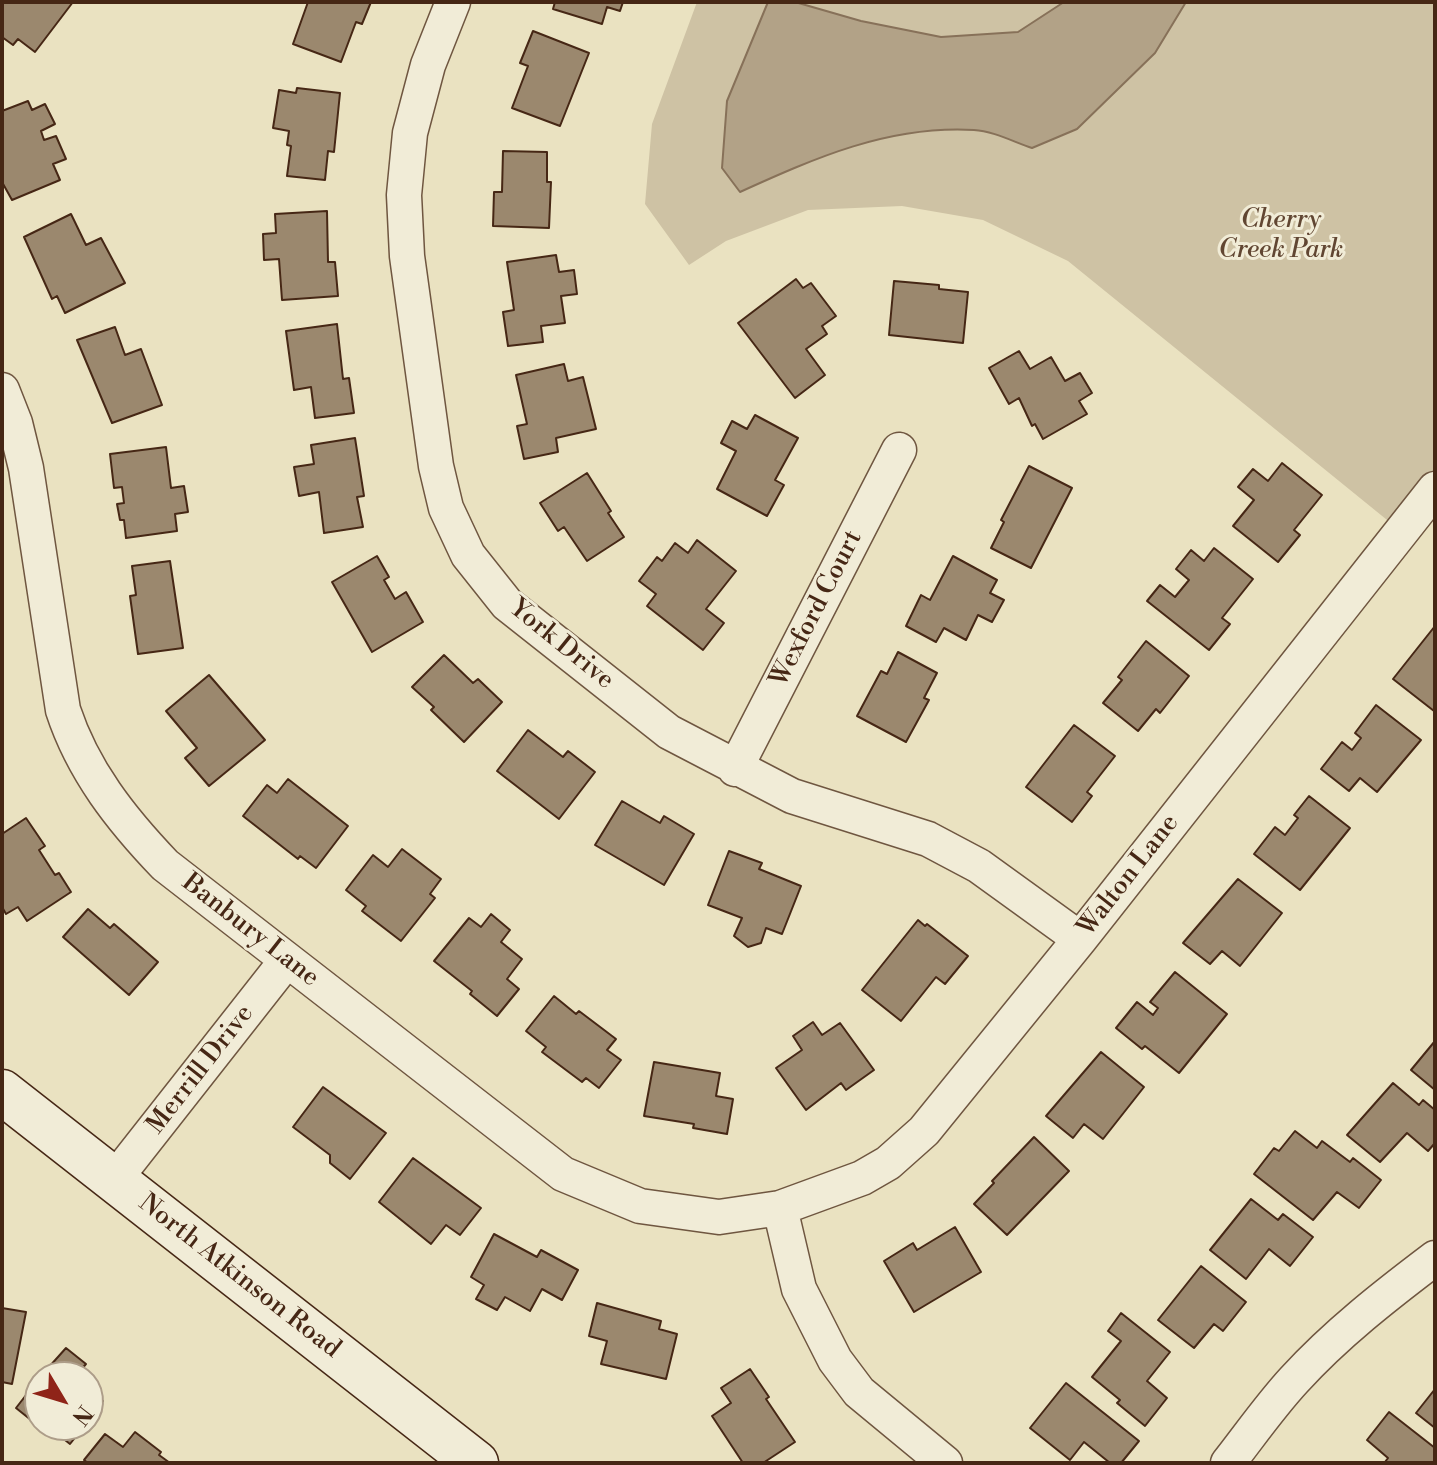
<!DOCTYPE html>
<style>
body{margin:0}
#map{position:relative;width:1437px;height:1465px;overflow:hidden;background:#eae2c1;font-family:"Libre Bodoni",serif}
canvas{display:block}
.frame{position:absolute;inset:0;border:4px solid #462715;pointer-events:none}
.north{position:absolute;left:24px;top:1361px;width:80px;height:80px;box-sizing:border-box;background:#f1ecd7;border:2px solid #ad9d89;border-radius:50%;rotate:128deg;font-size:22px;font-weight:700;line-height:32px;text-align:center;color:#462715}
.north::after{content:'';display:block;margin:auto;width:28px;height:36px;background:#8f2418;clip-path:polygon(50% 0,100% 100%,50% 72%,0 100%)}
</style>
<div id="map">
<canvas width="1437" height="1465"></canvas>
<div class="frame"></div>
<div class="north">N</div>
</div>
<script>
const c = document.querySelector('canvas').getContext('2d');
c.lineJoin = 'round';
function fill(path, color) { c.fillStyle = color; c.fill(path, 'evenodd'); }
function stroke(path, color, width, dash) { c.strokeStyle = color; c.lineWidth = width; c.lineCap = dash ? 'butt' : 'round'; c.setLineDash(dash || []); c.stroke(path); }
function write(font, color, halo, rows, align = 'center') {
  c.font = font + ' "Libre Bodoni",serif'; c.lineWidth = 6; c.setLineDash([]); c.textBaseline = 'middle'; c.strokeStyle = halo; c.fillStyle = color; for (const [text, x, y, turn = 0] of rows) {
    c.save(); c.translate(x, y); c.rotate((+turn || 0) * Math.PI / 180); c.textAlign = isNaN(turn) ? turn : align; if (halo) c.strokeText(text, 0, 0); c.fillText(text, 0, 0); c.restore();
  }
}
fill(new Path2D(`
 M697,2h738v467l-43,55 -324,-263 -85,-41 -81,-14 -94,4 -82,31 -37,24 -44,-61 7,-80z`), '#cec2a4');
const water = new Path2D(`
 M768,2h27l66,19 80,16 77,-5 46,-30h122l-31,51 -78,76 -45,19c-18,-6 -39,-17 -58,-18 -85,-5 -159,28 -234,62l-18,-24 5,-67z`);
fill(water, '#b2a287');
stroke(water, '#877159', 2);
const building = new Path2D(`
 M2,2h71l-38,50 -17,-13 -5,6 -11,-8z
 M308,2h63l-9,22 -6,-2 -15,40 -48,-18z
 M555,2h68l-3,9 -13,-4 -5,17 -49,-15z
 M533,31l56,22 -29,73 -48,-18 16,-42 -8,-3z
 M297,88l43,5 -6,59 -6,-1 -3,29 -38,-4 4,-30 -4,-1 2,-14 -16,-3 6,-38 17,3z
 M28,101l4,9 13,-6 10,20 -14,7 3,9 12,-4 10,23 -13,5 7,16 -48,20 -10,-18v-71z
 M503,151l44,1v30h4l-2,46 -56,-2 1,-34h8z
 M327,211l1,51h7l3,34 -56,4 -3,-41 -15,1 -1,-26 13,-1 -1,-19z
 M71,214l15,31 15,-7 24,45 -60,30 -8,-17 -5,3 -28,-62z
 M556,255l3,17 15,-2 3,24 -16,2 4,27 -24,3 2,16 -35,4 -5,-34 11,-2 -7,-48z
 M796,279l7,9 8,-5 25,33 -14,10 5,8 -21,15 19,26 -30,23 -57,-75z
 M894,281l45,4v4l29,3 -5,51 -74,-8z
 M337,324l6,55 6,-1 5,35 -39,5 -4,-31 -17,3 -8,-59z
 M115,327l10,28 16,-6 21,56 -50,18 -35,-83z
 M1019,351l11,18 21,-12 14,24 15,-8 12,20 -13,8 8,13 -44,25 -8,-15 -3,2 -13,-28 -10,6 -20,-36z
 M564,364l4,17 15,-4 13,52 -40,9 2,14 -34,7 -7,-33 10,-2 -11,-49z
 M755,415l43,23 -23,42 9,5 -17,31 -50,-27 19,-38 -15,-8 11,-22 15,8z
 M355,438l9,58 -7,1 6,30 -39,6 -5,-41 -20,4 -5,-29 20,-3 -3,-19z
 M166,447l5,41 13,-2 4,26 -13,2 2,17 -51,7 -2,-18h-4l-3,-16 7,-1 -2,-16 -8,1 -4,-34z
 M1282,463l40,32 -28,35 6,5 -22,27 -45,-36 21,-26 -16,-13 15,-18 15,12z
 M1029,466l43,22 -41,80 -40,-20 13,-26 -3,-2z
 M587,473l24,38 -3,2 16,24 -37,24 -23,-34 -6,4 -18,-28z
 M697,540l39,31 -30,38 18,14 -21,27 -56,-44 9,-12 -17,-13 18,-24 5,4 13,-18 13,10z
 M1214,548l39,31 -31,39 8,6 -21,26 -62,-49 13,-16 15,12 14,-17 -13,-11 15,-19 13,11z
 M377,556l12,21 -5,3 11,19 11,-7 17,30 -51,30 -40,-70z
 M953,556l44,24 -7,13 14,7 -12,22 -14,-7 -12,25 -22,-12 -8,14 -30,-16 15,-31 9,5z
 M170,561l13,87 -45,6 -8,-58 6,-1 -4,-29z
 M1435,626v84l-1,1 -41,-32z
 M1146,641l43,35 -29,37 -4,-4 -18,22 -35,-28 19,-23 -4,-3z
 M898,652l39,21 -13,25 5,2 -23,42 -49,-26 24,-45 6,3z
 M444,655l29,28 5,-4 24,23 -38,40 -33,-32 3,-3 -22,-20z
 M209,675l56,65 -56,46 -24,-28 12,-10 -31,-37z
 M1376,705l45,35 -44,52 -17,-14 -11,13 -28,-22 21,-27 10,8 9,-12 -6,-5z
 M1074,725l41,31 -28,36 5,4 -20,26 -46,-35z
 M528,730l35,27 5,-6 27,21 -36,47 -62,-48z
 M288,779l60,47 -32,42 -16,-12 -2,3 -55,-43 24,-31 10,8z
 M1309,796l41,32 -50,62 -46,-36 21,-27 10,8 13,-17 -4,-3z
 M622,801l38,22 4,-7 30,18 -30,51 -69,-40z
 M26,818l19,28 -6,4 16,25 4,-2 12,19 -44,29 -9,-14 -12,7 -4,-7v-73z
 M402,849l39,30 -11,15 5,4 -34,43 -39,-30 4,-5 -20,-16 27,-35 15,12z
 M729,851l33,12 -3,6 42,17 -19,48 -16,-6 -5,15 -13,4 -14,-11 8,-18 -34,-13z
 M1238,879l44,34 -42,53 -18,-15 -12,13 -27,-21z
 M88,909l22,19 4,-4 44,38 -29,33 -66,-58z
 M491,914l19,16 -9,12 21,17 -15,20 12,10 -22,27 -27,-22 2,-3 -38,-30 35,-43 12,9z
 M918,920l7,6 2,-2 41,32 -23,28 -9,-7 -35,44 -39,-31z
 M1175,972l52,42 -48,59 -34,-27 -3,3 -26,-21 21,-26 16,13 5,-7 -8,-6z
 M554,996l22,18 3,-3 37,28 -9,11 14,10 -22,28 -13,-10 -4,4 -40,-30 4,-5 -20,-16z
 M813,1022l9,13 18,-12 34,47 -28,20 -5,-7 -35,27 -30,-42 26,-18 -9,-14z
 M1435,1041v49l-24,-20z
 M1101,1052l43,35 -41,52 -19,-15 -11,14 -27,-22z
 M654,1062l66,11 -4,23 17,3 -6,35 -34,-6 1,-4 -50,-8z
 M1393,1083l26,22 4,-5 12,10v33l-7,8 -21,-18 -27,29 -33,-27z
 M323,1087l63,46 -36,46 -20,-16v-8l-37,-28z
 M1295,1131l22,17 5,-7 28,21 3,-4 28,22 -22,28 -22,-16 -24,28 -59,-46 20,-26 5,3z
 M1034,1137l35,34 -62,64 -33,-31 20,-21 -2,-2z
 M413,1158l68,50 -21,27 -14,-10 -15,19 -52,-42z
 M1251,1199l27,21 5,-6 30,23 -23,29 -21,-17 -23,30 -36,-29z
 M955,1227l26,45 -67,40 -30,-51 29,-18 4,7z
 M494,1234l43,23 4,-7 37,20 -16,30 -20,-11 -12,22 -25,-14 -8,13 -21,-11 8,-14 -13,-8z
 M1201,1266l45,36 -23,29 -9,-7 -20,24 -36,-28z
 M597,1303l64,18 -2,8 18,5 -11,45 -65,-15 6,-23 -18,-5z
 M2,1308l24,4 -14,72 -10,-2z
 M1121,1313l49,39 -23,29 20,17 -22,28 -28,-23 3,-3 -28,-23 29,-36 -13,-10z
 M66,1348l20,16 -11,13h-35z
 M750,1369l19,28 -3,2 29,43 -32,21h-20l-31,-47 19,-13 -10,-15z
 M40,1377v48h4l-3,3 -25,-20z
 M1066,1383l73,58 -18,22h-11l-26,-21 -14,18 -40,-32z
 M88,1389l15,12 -15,20z
 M1435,1389v39l-19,-15z
 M1389,1412l46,36v15l-50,-1 3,-4 -21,-18z
 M46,1425h39l-15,19z
 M135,1432l26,20 -2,3 11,8h-82l-4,-3 21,-26 18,13z`);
fill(building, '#9b886e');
stroke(building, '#462715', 2);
const minor = new Path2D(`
 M453,2l-25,63 -18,68 -6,62 3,61 29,210 10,42 22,47 39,49 162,128 123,64 136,43 51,27 101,73
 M2,390l13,33 11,45 37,242c20,61 58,109 102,155l398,309 77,32 79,11 61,-9 82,-30 26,-15 36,-32 156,-192 355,-450
 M735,769l164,-319
 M114,1180l173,-220
 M780,1208l19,81 36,71 24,32 86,71
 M1228,1463c22,-28 42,-57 66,-83 42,-46 92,-85 141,-122`);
const secondary = new Path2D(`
 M2,1092l474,371`);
stroke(minor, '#6f5640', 37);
stroke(secondary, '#462715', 47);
stroke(minor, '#f1ecd7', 34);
stroke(secondary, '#f1ecd7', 44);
write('italic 26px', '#614632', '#f1ecd7', [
 ["Cherry",1281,221],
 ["Creek Park",1281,251]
]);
write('26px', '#462715', '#f1ecd7', [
 ["Wexford Court",817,609,-63],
 ["York Drive",561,645,39],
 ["Walton Lane",1129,876,-52],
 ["Banbury Lane",250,931,38],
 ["Merrill Drive",201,1070,-52],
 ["North Atkinson Road",239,1277,38]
]);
</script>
